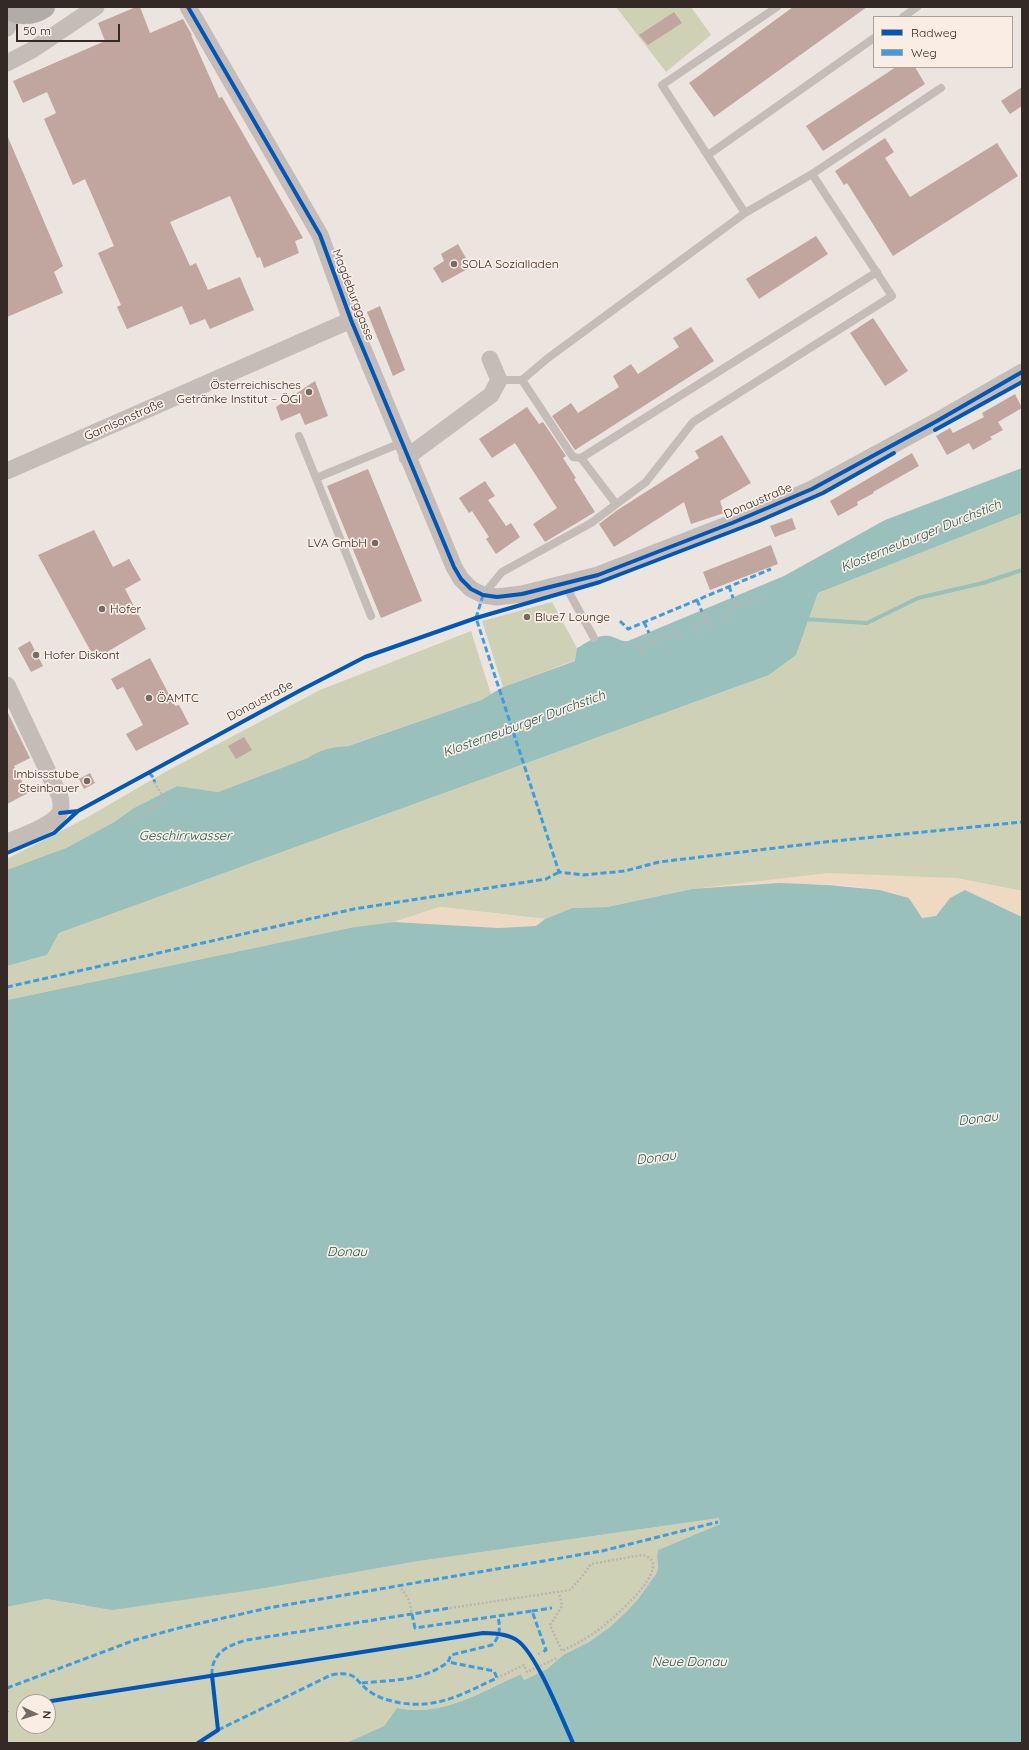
<!DOCTYPE html>
<meta charset="utf-8">
<style>
body{margin:0}
#map{position:relative;width:1029px;height:1750px;overflow:hidden;background:#ece4de;font-family:Quicksand,sans-serif}
canvas{display:block}
.frame{position:absolute;inset:0;border:8px solid #352926;pointer-events:none}
.legend{position:absolute;left:873px;top:16px;width:140px;height:52px;box-sizing:border-box;background:#faede4;border:1px solid #ab9f98;margin:0;padding:5px 7px;list-style:none;font-size:12px;color:#352926}
.legend li{display:flex;align-items:center;gap:8px;height:20px}
.legend b{width:20px;border:1px solid #ab9f98}
.north{position:absolute;left:16px;top:1694px;width:40px;height:40px;box-sizing:border-box;background:#faede4;border:1px solid #ab9f98;border-radius:50%;rotate:94deg;font-size:11px;font-weight:700;line-height:16px;text-align:center;color:#352926}
.north::after{content:'';display:block;margin:auto;width:14px;height:18px;background:#756a66;clip-path:polygon(50% 0,100% 100%,50% 72%,0 100%)}
.scale{position:absolute;left:16px;top:24px;width:104px;height:18px;box-sizing:border-box;border:2px solid #352926;border-top:0;padding-left:5px;font-size:12px;line-height:14px;white-space:nowrap;color:#352926;-webkit-text-stroke:3px #faede4;paint-order:stroke}
</style>
<div id="map">
<canvas width="1029" height="1750"></canvas>
<div class="frame"></div>
<ul class="legend">
<li><b style="height:5px;background:#0057b8"></b>Radweg</li>
<li><b style="height:5px;background:#3e9ce0"></b>Weg</li>
</ul>
<div class="north">N</div>
<div class="scale">50 m</div>
</div>
<script>
const c = document.querySelector('canvas').getContext('2d');
c.lineJoin = 'round';
function fill(path, color) { c.fillStyle = color; c.fill(path, 'evenodd'); }
function stroke(path, color, width, dash) { c.strokeStyle = color; c.lineWidth = width; c.lineCap = dash ? 'butt' : 'round'; c.setLineDash(dash || []); c.stroke(path); }
function write(font, color, halo, rows, align = 'center') {
  c.font = font + ' Quicksand,sans-serif'; c.lineWidth = 3.5; c.setLineDash([]); c.textBaseline = 'middle'; c.strokeStyle = halo; c.fillStyle = color; for (const [text, x, y, turn = 0] of rows) {
    c.save(); c.translate(x, y); c.rotate((+turn || 0) * Math.PI / 180); c.textAlign = isNaN(turn) ? turn : align; if (halo) c.strokeText(text, 0, 0); c.fillText(text, 0, 0); c.restore();
  }
}
fill(new Path2D(`
 M616,7h75l20,28 -45,37z
 M1022,513v378l-67,-13 -263,11 -85,18 -35,1 -27,11 -105,-12 -46,15 -40,5 -347,73v-34l40,-11 12,-22 710,-258 27,-20 22,-62z
 M552,602l25,46 -1,12 -73,27 -21,-66z
 M471,631l20,63 -10,6 -134,46c-15,1 -26,3 -38,12l-91,34 -41,-6 -43,22 -20,14 -48,26 -59,24v-13l79,-41 81,-47 153,-81z
 M719,1518l1,6 -62,26 -1,6 1,13 -2,5 -18,25 -11,12 -17,16 -21,15 -26,13 -16,14 -23,11 -3,-6c-42,18 -77,43 -124,34l-13,18 -38,17h-339v-136l39,-8 40,7 180,-18 153,-27zM24,1702h24v24h-24z`), '#cfd1b7');
fill(new Path2D(`
 M828,873l127,5 67,13v26l-57,-27 -15,8 -14,18 -14,2 -13,-20c-9,-2 -19,-7 -29,-8 -62,-11 -126,-5 -188,-1z
 M440,907l105,12 -9,7 -38,2 -104,-6z`), '#eedac2');
fill(new Path2D(`
 M1022,468v45l-204,80 -22,62 -27,20 -710,258 -12,22 -40,11v-96l59,-22 48,-26 20,-14 43,-22 41,6 90,-34c13,-9 24,-11 40,-12l133,-46 22,-13 72,-26 2,-13c11,-6 23,-16 36,-11 7,2 8,5 15,4l156,-65 101,-56z
 M779,883l49,2 52,5 29,8 13,20 14,-2 14,-18 15,-8 57,27v826h-676l38,-17 13,-18c47,9 83,-16 124,-34l3,6 23,-11 16,-14 26,-13 21,-15 17,-16 11,-12 18,-25 2,-5 -1,-13 1,-6 62,-26 -1,-6 -300,43 -153,27 -154,22 -66,-11 -39,8v-607l347,-73 40,-5 104,6 38,-2 9,-7 27,-11 35,-1 85,-18z`), '#99c0bb');
stroke(new Path2D(`
 M804,619l63,4 51,-25 65,-15 39,-13`), '#99c0bb', 4);
fill(new Path2D(`
 M136,7h4l10,26 33,-14 9,16h-1l28,63 3,-1 81,141 -8,3 4,12 -35,15 -4,-11 -3,1 -27,-62 -60,26 20,44 6,-3 12,27 32,-13 14,33 -44,19 -5,-10 -15,6 -8,-19 -55,23 -10,-22 4,-2 -23,-52 16,-7 -29,-67 -12,6 -29,-66 12,-6 -9,-21 -24,11 -10,-22 92,-40 -7,-18z
 M793,7h74l-153,110 -25,-34z
 M674,12l8,11 -34,22 -9,-10z
 M896,67h19l10,17 -102,67 -17,-25z
 M1022,87v19l-12,8 -9,-13z
 M7,135l56,131 -9,6 9,21 -56,24z
 M885,138l9,14 -9,6 25,39 87,-54 21,33 -125,80 -46,-73 -3,2 -9,-14z
 M816,236l12,18 -69,45 -13,-20z
 M458,244l13,23 -29,16 -9,-15 11,-7 -3,-7z
 M380,306l25,64 -12,6 -26,-64z
 M873,318l35,53 -23,15 -35,-53z
 M691,327l23,34 -139,89 -23,-34 19,-13 7,10 41,-26 -6,-11 18,-12 7,10 41,-27 -6,-9z
 M315,381l13,35 -23,9 -5,-12 -19,8 -5,-14z
 M1015,394l7,14 -24,14 5,8 -13,7 2,2 -19,11 -4,-7 -22,12 -11,-19 14,-8 3,5 31,-16 -2,-4z
 M527,407l12,17 4,-2 23,34 -3,2 13,20 -2,1 21,33 -50,30 -12,-18 24,-16 -42,-65 -23,15 -13,-19z
 M722,435l29,48 -31,18 4,12 -33,11 -7,-22 -70,45 -15,-23 17,-13 83,-53 -4,-7z
 M912,453l7,13 -46,26 1,1 -17,9 1,3 -20,11 -8,-15z
 M368,469l54,132 -41,17 -54,-132z
 M485,481l10,15 -7,4 18,26 5,-3 9,14 -24,17 -10,-15 3,-2 -17,-26 -3,2 -10,-15z
 M792,518l4,11 -21,8 -5,-11z
 M94,530l19,37 16,-8 12,21 -16,9 21,40 -51,30 -57,-104z
 M771,545l7,19 -68,26 -7,-18z
 M30,641l13,25 -12,6 -13,-24z
 M150,658l25,48 4,-1 10,19 -53,27 -10,-17 17,-9 -20,-38 -6,3 -6,-11z
 M7,711l23,47 -16,8 14,27 -21,11z
 M244,737l8,13 -16,9 -8,-13z
 M90,773l5,10 -11,6 -5,-10z`), '#c1a59f');
stroke(new Path2D(`
 M733,598l5,9 24,-9 2,3
 M705,620h3l4,10
 M728,621l-2,-10 12,-4
 M649,633l5,9 23,-11 4,8
 M697,634l-2,-10 10,-4 -3,-8
 M644,656l-4,-9 14,-5
 M124,824l42,-23 -12,-19
 M399,1585l10,15 3,14
 M450,1608l120,-18 11,-12 10,-14 51,-9c38,8 -33,67 -45,76 -11,8 -23,14 -35,20l-12,-26 12,-19 -3,-14
 M538,1654l3,-1
 M497,1678l27,-13 3,7 30,-14`), '#bdb4b0', 2.5, [2, 2]);
stroke(new Path2D(`
 M903,17l14,-10
 M708,155l166,-117
 M745,213l-83,-128 115,-78
 M499,380h23l26,-22 197,-145 67,-39 129,-86
 M522,380l51,77 8,1
 M299,436l17,42 85,-35
 M316,478l55,138
 M616,504l-35,-46 296,-186
 M564,583l30,55
 M483,595l19,-23 89,-49 55,-41 47,-60 199,-126 -80,-122`), '#c5bcb7', 8);
stroke(new Path2D(`
 M188,7l132,228 31,85 103,247 7,12 10,10 12,6 14,2 25,-3 76,-19 134,-52 80,-34 125,-68 85,-49
 M7,28l7,-16
 M7,63l25,-13 64,-43
 M407,457l84,-62 8,-15 -9,-21
 M7,471l344,-151
 M7,685l53,112c1,5 2,10 0,15 -6,13 -40,25 -53,30`), '#c5bcb7', 17);
stroke(new Path2D(`
 M7,8c13,7 25,7 37,-1`), '#b3aba7', 22);
stroke(new Path2D(`
 M729,586l4,12
 M483,595l-7,23 83,254 24,3 42,-4 34,-9 166,-20 197,-20
 M697,600l5,12
 M620,621l8,8 143,-60
 M644,622l5,11
 M149,773l6,6 -1,3
 M7,987l347,-78 192,-30 13,-7
 M532,1611l20,-3
 M412,1614l3,14 117,-17 14,39 -5,3
 M212,1675c-1,-22 16,-30 35,-35l203,-32
 M362,1683c29,-3 62,-2 86,-21
 M7,1688l128,-48 44,-12 89,-20 334,-57 116,-29
 M7,1711v1
 M218,1730l113,-55c28,-5 22,6 41,18 9,6 19,8 29,10 38,6 63,-10 96,-25l-3,-7 -46,-9 3,-7 41,-10c9,-9 8,-18 6,-29`), '#3e9ce0', 3, [6, 3]);
stroke(new Path2D(`
 M188,7l132,228 31,85 103,247 7,12 10,10 12,6 14,2 25,-3 76,-19 134,-52 80,-34 125,-68 85,-49
 M935,430l87,-48
 M60,813l18,-2 223,-121 64,-33 111,-39 124,-36 159,-61 64,-28 71,-40
 M7,853l47,-20 24,-22
 M45,1702l438,-69c10,0 26,1 35,8 19,14 44,78 55,102
 M198,1743l20,-13 -6,-55`), '#0057b8', 4);
for (const [x, y, r, color] of [
 [454,264,4,"#756a66"],
 [309,392,4,"#756a66"],
 [375,543,4,"#756a66"],
 [102,609,4,"#756a66"],
 [527,617,4,"#756a66"],
 [36,655,4,"#756a66"],
 [149,698,4,"#756a66"],
 [87,781,4,"#756a66"]
]) { const dot = new Path2D(); dot.arc(x, y, r, 0, 2 * Math.PI); c.fillStyle = color; c.fill(dot); stroke(dot, '#faede4', 1.5); }
write('12px', '#352926', '#faede4', [
 ["SOLA Sozialladen",462,264],
 ["Österreichisches",301,385,"right"],
 ["Getränke Institut – ÖGI",301,399,"right"],
 ["LVA GmbH",367,543,"right"],
 ["Hofer",110,609],
 ["Blue7 Lounge",535,617],
 ["Hofer Diskont",44,655],
 ["ÖAMTC",157,698],
 ["Imbissstube",79,774,"right"],
 ["Steinbauer",79,788,"right"]
], 'left');
write('12px', '#352926', '#faede4', [
 ["Magdeburggasse",353,295,69],
 ["Garnisonstraße",124,420,-24],
 ["Donaustraße",758,501,-23],
 ["Donaustraße",260,701,-28]
]);
write('italic 13px', '#1a5855', '#faede4', [
 ["Klosterneuburger Durchstich",921,536,-22],
 ["Klosterneuburger Durchstich",524,724,-20],
 ["Geschirrwasser",185,836],
 ["Donau",978,1119,-7],
 ["Donau",656,1158,-7],
 ["Donau",347,1252],
 ["Neue Donau",689,1662]
]);
</script>
